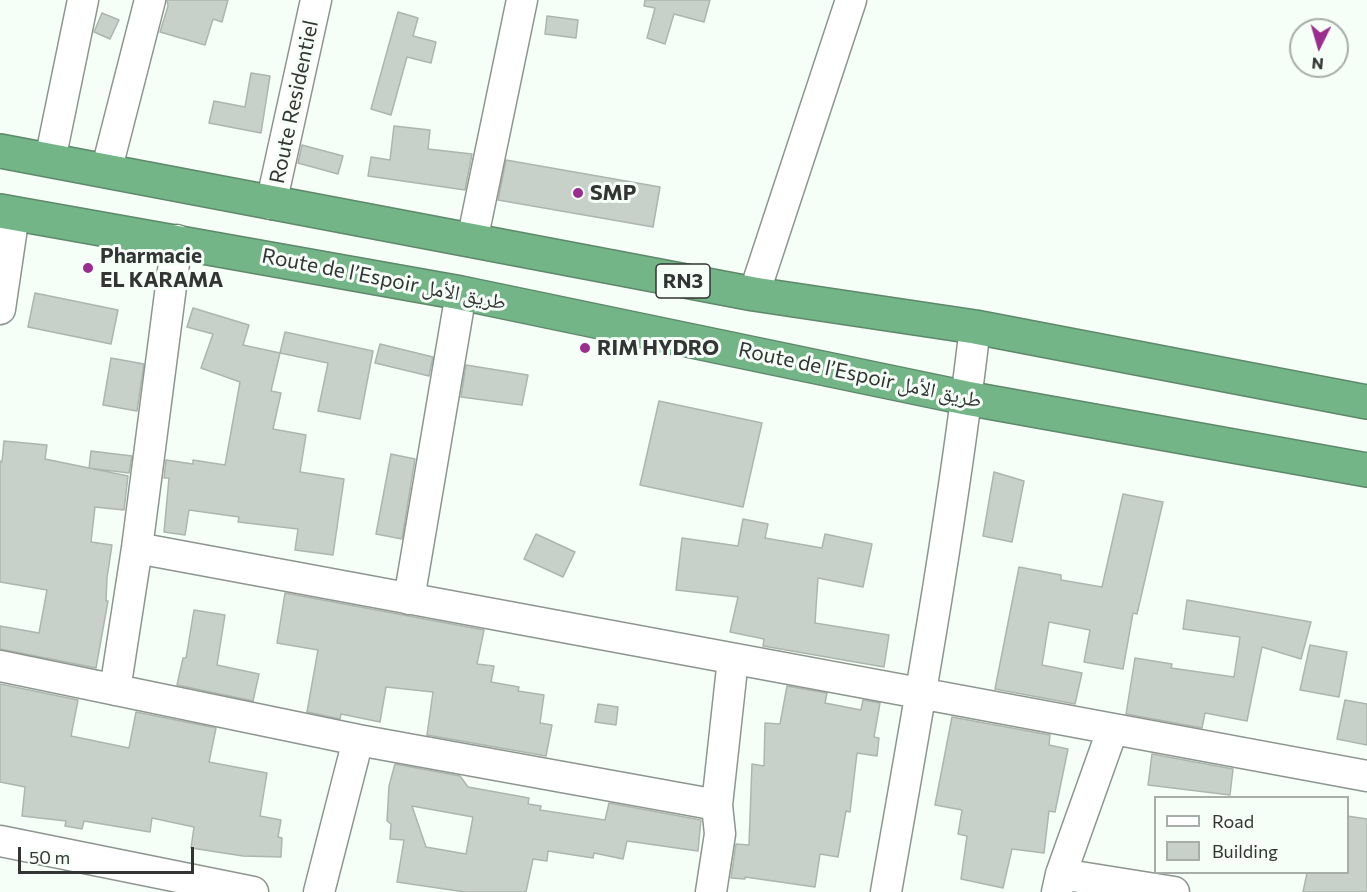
<!DOCTYPE html>
<meta charset="utf-8">
<style>
body{margin:0}
#map{position:relative;width:1367px;height:892px;overflow:hidden;background:#f5fef7;font-family:Commissioner,sans-serif}
canvas{display:block}
.legend{position:absolute;left:1154px;top:796px;width:195px;height:78px;box-sizing:border-box;background:#f5fef7;border:2px solid #a7aea9;margin:0;padding:8px 10px;list-style:none;font-size:18px;color:#323533}
.legend li{display:flex;align-items:center;gap:12px;height:30px}
.legend b{width:30px;border:2px solid #a7aea9}
.north{position:absolute;left:1289px;top:18px;width:60px;height:60px;box-sizing:border-box;background:#f5fef7;border:2px solid #a7aea9;border-radius:50%;rotate:185deg;font-size:16px;font-weight:700;line-height:24px;text-align:center;color:#323533}
.north::after{content:'';display:block;margin:auto;width:21px;height:27px;background:#9a2d8d;clip-path:polygon(50% 0,100% 100%,50% 72%,0 100%)}
.scale{position:absolute;left:18px;top:847px;width:176px;height:27px;box-sizing:border-box;border:3px solid #323533;border-top:0;padding-left:8px;font-size:18px;line-height:21px;white-space:nowrap;color:#323533;-webkit-text-stroke:4px #f5fef7;paint-order:stroke}
</style>
<div id="map">
<canvas width="1367" height="892"></canvas>
<ul class="legend">
<li><b style="height:8px;background:#fff"></b>Road</li>
<li><b style="height:16px;background:#c8d0ca"></b>Building</li>
</ul>
<div class="north">N</div>
<div class="scale">50 m</div>
</div>
<script>
const c = document.querySelector('canvas').getContext('2d');
c.lineJoin = 'round';
function fill(path, color) { c.fillStyle = color; c.fill(path, 'evenodd'); }
function stroke(path, color, width, dash) { c.strokeStyle = color; c.lineWidth = width; c.lineCap = dash ? 'butt' : 'round'; c.setLineDash(dash || []); c.stroke(path); }
function write(font, color, halo, rows, align = 'center') {
  c.font = font + ' Commissioner,"Noto Naskh Arabic",sans-serif'; c.lineWidth = 6; c.setLineDash([]); c.textBaseline = 'middle'; c.strokeStyle = halo; c.fillStyle = color; for (const [text, x, y, turn = 0] of rows) {
    c.save(); c.translate(x, y); c.rotate((+turn || 0) * Math.PI / 180); c.textAlign = isNaN(turn) ? turn : align; if (halo) c.strokeText(text, 0, 0); c.fillText(text, 0, 0); c.restore();
  }
}
const building = new Path2D(`
 M167,0h61l-6,22 -9,-3 -8,26 -45,-13 8,-26z
 M645,0h65l-6,22 -30,-8 -9,30 -18,-6 8,-30 -11,-2z
 M398,12l20,6 -5,18 23,6 -5,21 -24,-6 -16,58 -20,-6z
 M102,13l17,7 -9,19 -16,-7z
 M547,16l31,4 -2,18 -31,-4z
 M251,73l19,3 -9,57 -52,-10 5,-22 31,6z
 M394,126l36,4 -2,19 44,5 -7,36 -97,-14 3,-19 19,3z
 M302,145l41,11 -5,18 -40,-11z
 M506,160l154,27 -7,40 -155,-27z
 M35,293l83,17 -7,34 -83,-17z
 M193,308l56,17 -6,20 37,8 -9,38 10,2 -8,36 33,6 -6,37 44,7 -11,76 -38,-5 3,-21 -60,-7 1,-5 -50,-7 -4,25 -21,-3 5,-54h-5l2,-18 27,4v-4l32,5 15,-83 -39,-14 12,-34 -26,-7z
 M285,332l88,19 -13,68 -42,-8 10,-48 -48,-10z
 M380,344l53,13 -4,19 -54,-13z
 M111,358l33,6 -7,47 -34,-6z
 M466,365l62,10 -6,30 -61,-8z
 M659,401l103,22 -19,84 -103,-22z
 M4,441l43,4 -2,14 83,17 -4,34 -29,-3 -4,35 21,3 -5,33 -1,23h2l-12,67 -96,-19v-23l39,7 8,-43 -47,-8v-121l2,1z
 M91,451l41,5 -3,17 -40,-5z
 M391,454l24,5 -13,80 -26,-5z
 M994,472l30,9 -12,61 -29,-6z
 M1123,494l40,8 -26,112 -4,-1 -10,56 -39,-7 6,-32 -41,-8 -7,43 40,8 -7,31 -80,-15 24,-122 42,8v5l41,7z
 M743,519l25,5 -3,14 57,10 3,-14 47,10 -9,43 -45,-9 -3,45 74,12 -5,32 -121,-21 1,-7 -34,-7 8,-35 -62,-7 6,-52 56,8z
 M536,534l39,18 -12,25 -39,-18z
 M285,593l199,37 -7,34 17,2 -3,16 28,5 -1,4 26,4 -4,28 12,2 -6,31 -119,-21 6,-43 -47,-5 -6,35 -39,-8 -1,5 -33,-7 11,-62 -41,-7z
 M1187,600l124,22 -10,37 -39,-12 -15,74 -42,-8 -3,15 -76,-14 9,-56 37,6 -1,4 63,9 6,-40 -57,-8z
 M194,610l31,5 -8,50 42,9 -6,27 -76,-16 6,-27h3z
 M1310,645l37,7 -8,45 -39,-7z
 M0,684l78,16 -7,36 58,12 7,-36 80,16 -7,34 58,11 -7,43 21,4 -3,17 4,1 -1,19 -38,-1 -52,-8 3,-21 -42,-9 -2,14 -66,-11 -2,8 -17,-3 1,-5 -44,-5 3,-29 -25,-5z
 M787,686l40,7 -2,10 36,7 2,-10 17,3 -6,34 5,1 -2,18 -20,-3 -7,59 -4,-1 -8,46 -18,-3 -5,33 -70,-10v2l-14,-1 5,-34 13,1 3,-81 12,2 1,-43 15,1z
 M1345,700l22,4v41l-30,-6z
 M598,704l20,3 -2,18 -21,-3z
 M952,717l98,18 -1,10 19,4 -13,63 -6,-1 -5,42 -32,-4 -9,39 -42,-9 6,-43 -9,-2 4,-24 -27,-5z
 M1152,754l81,15 -3,26 -82,-10z
 M395,764l65,12 8,11 61,11 -1,6 13,2 -1,4 65,10 4,-17 92,17 -3,31 -71,-10 -4,18 -29,-6 -1,5 -45,-7 -1,10 -14,-2 -7,33h-61l-68,-10 7,-42 -14,-1 1,-15 -4,-3 2,-35zM412,806l61,11 -7,37 -40,-7z
 M1347,816l20,3v73h-64l4,-19h40z`);
fill(building, '#c8d0ca');
stroke(building, '#acb5ae', 1.5);
const minor = new Path2D(`
 M50,160l33,-160
 M109,172l1,-16 40,-156
 M271,204l45,-204
 M472,241l50,-241
 M754,294l97,-294
 M0,309l14,-95
 M137,548l1230,228
 M409,599l52,-306
 M0,666l358,74 359,65
 M115,690l22,-142 40,-308
 M0,841l253,51
 M1061,874l113,18
 M319,892l39,-152
 M711,892l9,-58 -3,-29 16,-146
 M886,892c33,-188 67,-376 89,-565
 M1057,892l4,-18 51,-143`);
const highway = new Path2D(`
 M0,151l754,143 221,33 392,75
 M0,211l461,82 505,105 401,72`);
stroke(minor, '#8d958f', 33);
stroke(highway, '#5d886a', 36);
stroke(minor, '#fff', 30);
stroke(highway, '#74b588', 33);
for (const [x, y, r, color] of [
 [578,193,6,"#9a2d8d"],
 [88,268,6,"#9a2d8d"],
 [585,348,6,"#9a2d8d"]
]) { const dot = new Path2D(); dot.arc(x, y, r, 0, 2 * Math.PI); c.fillStyle = color; c.fill(dot); stroke(dot, '#f5fef7', 2); }
for (const [x, y, w] of [
 [683,281,54]
]) { const box = new Path2D(); box.roundRect(x - w / 2, y - 17, w, 34, 4.5); c.fillStyle = '#f5fef7'; c.fill(box); stroke(box, '#323533', 1.5); }
write('bold 20px', '#323533', null, [
 ["RN3",683,281]
]);
write('21px', '#323533', '#f5fef7', [
 ["Route Residentiel",294,102,-78],
 ["Route de l’Espoir طريق الأمل",384,279,11],
 ["Route de l’Espoir طريق الأمل",860,375,12]
]);
write('bold 21px', '#323533', '#f5fef7', [
 ["SMP",590,193],
 ["Pharmacie",100,256],
 ["EL KARAMA",100,280],
 ["RIM HYDRO",597,348]
], 'left');
</script>
